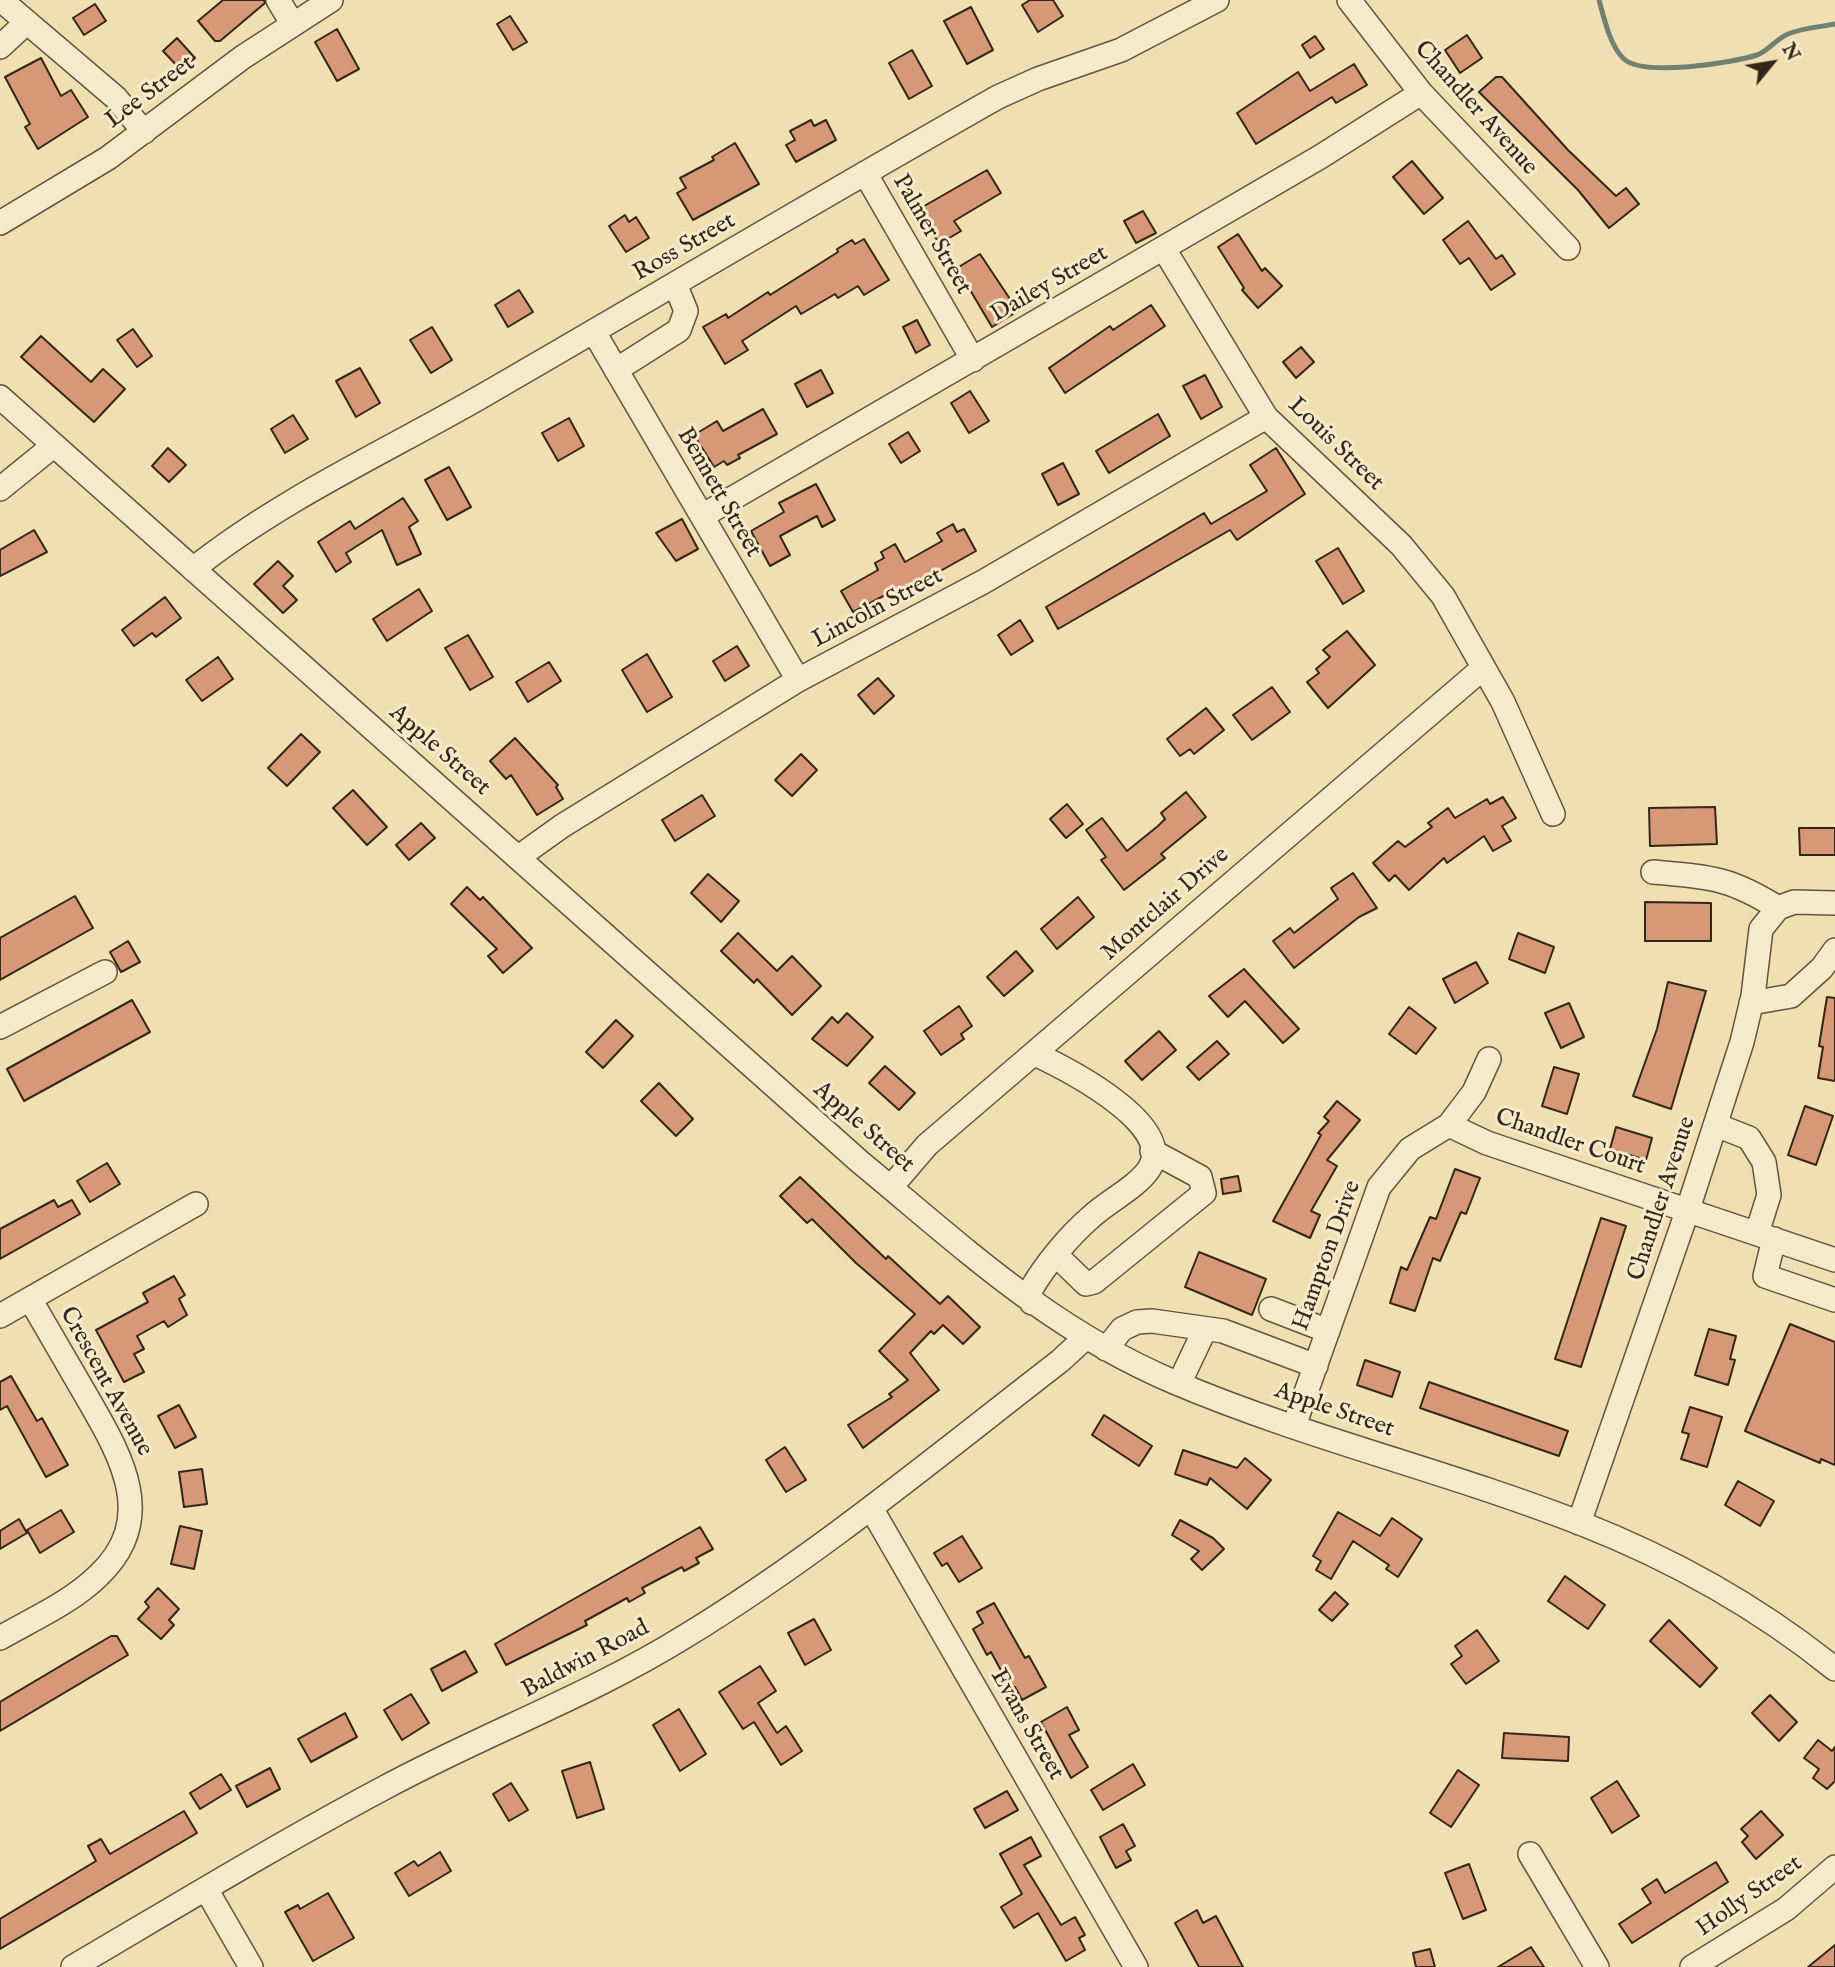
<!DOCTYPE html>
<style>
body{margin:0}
#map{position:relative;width:1835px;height:1967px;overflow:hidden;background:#f0dfb0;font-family:"IM FELL English",serif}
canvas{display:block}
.north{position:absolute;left:1737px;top:28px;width:70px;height:70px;-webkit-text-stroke:5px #f5eacc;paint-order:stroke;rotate:60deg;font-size:19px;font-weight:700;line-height:28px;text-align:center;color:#342618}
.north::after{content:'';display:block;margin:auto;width:24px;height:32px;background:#342618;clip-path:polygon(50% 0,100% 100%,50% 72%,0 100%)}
</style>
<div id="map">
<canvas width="1835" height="1967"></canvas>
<div class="north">N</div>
</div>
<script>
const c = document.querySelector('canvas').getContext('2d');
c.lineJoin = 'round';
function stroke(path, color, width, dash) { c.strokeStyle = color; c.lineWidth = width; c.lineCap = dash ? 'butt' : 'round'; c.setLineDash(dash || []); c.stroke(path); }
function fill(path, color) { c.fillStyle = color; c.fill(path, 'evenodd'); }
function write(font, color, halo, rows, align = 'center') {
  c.font = font + ' "IM FELL English",serif'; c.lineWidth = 6; c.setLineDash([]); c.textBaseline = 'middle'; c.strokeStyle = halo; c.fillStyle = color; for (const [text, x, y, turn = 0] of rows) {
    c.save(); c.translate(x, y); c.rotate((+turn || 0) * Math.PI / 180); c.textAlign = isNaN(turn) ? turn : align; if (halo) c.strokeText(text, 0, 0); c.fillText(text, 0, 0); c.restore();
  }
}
stroke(new Path2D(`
 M1599,0c5,18 11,46 25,59 20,18 108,4 133,-4 11,-4 19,-16 31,-21 14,-6 32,-7 47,-10`), '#728073', 5);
const building = new Path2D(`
 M223,0h41l1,3 -45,38h-5l-17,-20z
 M1030,0h23l10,16 -25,16 -16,-27z
 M95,4l11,17 -22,14 -11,-17z
 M971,7l22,43 -26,14 -23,-43z
 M510,16l17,26 -14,8 -16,-26z
 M337,29l22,40 -22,12 -22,-39z
 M1467,35l15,23 -22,15 -15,-23z
 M1315,36l9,13 -14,9 -8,-13z
 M177,38l18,20 -14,12 -18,-19z
 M912,50l20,36 -23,13 -20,-36z
 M41,58l20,38 10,-6 17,27 -50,32 -13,-22 5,-3 -25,-47z
 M1354,64l13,21 -31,18 -4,-6 -76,47 -19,-31 61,-41 12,19z
 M1496,77h6l66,73 48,46 10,-8 13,16 -30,24 -31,-38 -99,-98z
 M811,120l3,6 12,-6 10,20 -40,22 -10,-17 9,-5 -5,-9z
 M735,143l24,41 -66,36 -16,-27 9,-5 -6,-10 34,-18 -2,-3z
 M1412,161l31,37 -19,16 -31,-37z
 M987,170l14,23 -47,28 7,10 -22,13 -20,-35z
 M1143,211l13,22 -20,10 -12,-22z
 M625,215l4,7 7,-5 13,21 -23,14 -17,-26z
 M1468,221l28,38 6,-4 13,19 -24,16 -22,-32 -9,6 -17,-24z
 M1238,234l24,37 3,-3 17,18 -24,22 -16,-18 2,-2 -26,-41z
 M864,239l25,41 -25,15 -6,-9 -20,12 -3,-4 -34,20 -5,-8 -54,35 6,9 -23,14 -22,-37 23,-13 2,4 40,-26 2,3 68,-43 -1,-3 15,-9 3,4z
 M980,254l38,57 -26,16 -35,-59z
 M519,290l14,22 -25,15 -13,-22z
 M1151,305l14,21 -100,67 -16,-25 61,-42 3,4z
 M917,320l13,25 -14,8 -13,-26z
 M432,327l20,33 -21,13 -21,-33z
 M133,329l19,27 -15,11 -20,-27z
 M41,336l50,46 12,-13 22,20 -31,33 -73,-65z
 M1301,347l13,15 -18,16 -13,-16z
 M360,368l20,35 -24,14 -20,-36z
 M821,370l12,23 -26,14 -12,-23z
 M1205,375l17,32 -21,12 -18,-33z
 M970,391l19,30 -20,12 -18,-30z
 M763,409l14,25 -39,21 2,3 -13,7 -3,-4 -10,6 -20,-32 23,-14 6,10z
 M1158,414l12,22 -61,37 -13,-22z
 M293,415l15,24 -23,14 -14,-24z
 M569,418l15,28 -26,15 -16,-28z
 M908,432l12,19 -19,12 -12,-19z
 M168,448l18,17 -17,17 -17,-16z
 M1276,448l29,46 -68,46 -7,-10 -172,99 -12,-22 158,-94 7,11 56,-33 -17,-26z
 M1063,463l16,31 -21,11 -16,-31z
 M449,467l22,40 -24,13 -22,-40z
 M816,484l19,36 -13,7 -5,-11 -37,20 10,19 -20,11 -19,-35 33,-19 -5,-9z
 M403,498l15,23 -9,6 12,27 -24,11 -15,-35 -36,23 5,9 -15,10 -18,-30 32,-21 5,8z
 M682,519l16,30 -22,12 -20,-28z
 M953,524l4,8 7,-3 12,22 -82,46 -3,-5 -38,20 -12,-21 37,-21 -3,-7 9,-5 -3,-6 14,-8 10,18 37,-21 -5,-8z
 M34,530l13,22 -47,24v-26z
 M1338,548l26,43 -21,13 -27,-43z
 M278,561l15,15 -10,10 14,14 -14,13 -29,-29z
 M419,589l13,22 -45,30 -14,-22z
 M165,597l16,21 -25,19 -4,-4 -18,13 -12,-16z
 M1020,620l13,21 -22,14 -13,-20z
 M1347,631l28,34 -47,43 -21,-26 12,-9 -3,-4 14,-12 -7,-7z
 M468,635l25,42 -23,13 -25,-42z
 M737,646l12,20 -24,15 -12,-20z
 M647,654l25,43 -25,15 -25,-42z
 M218,657l15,22 -31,22 -16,-21z
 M549,662l12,19 -33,21 -12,-20z
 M878,678l16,18 -20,18 -16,-19z
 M1272,687l18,25 -38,28 -19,-25z
 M1206,708l18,22 -30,24 -4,-5 -10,7 -13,-17z
 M301,734l19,18 -33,34 -19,-18z
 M515,738l43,47 -2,2 7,12 -26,16 -26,-40 -5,4 -16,-18z
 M801,754l16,16 -25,26 -17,-16z
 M353,790l34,37 -20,18 -34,-37z
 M1186,792l20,25 -45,37 4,4 -41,32 -23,-30 5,-3 -20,-27 16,-12 25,33 31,-25 7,-7 -4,-6z
 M702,795l13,21 -40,25 -13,-21z
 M1503,797l13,21 -14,8 9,15 -18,10 -9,-15 -37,27 -3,-5 -35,32 -14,-15 -6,6 -16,-18 25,-22 7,6 27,-20 -4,-4 20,-15 7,10 32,-19 3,5z
 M1067,804l16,20 -17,14 -16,-19z
 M1715,807l2,37 -67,2 -1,-38z
 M421,823l14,15 -26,22 -13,-15z
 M1799,828h36v27h-35z
 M1353,873l24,35 -18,9 -65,51 -21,-27 17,-13 4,5 44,-34 -7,-11z
 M708,874l31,27 -18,21 -30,-29z
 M467,887l13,13 3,-3 49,51 -29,25 -15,-17 9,-7 -46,-45z
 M75,896l18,32 -93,52v-42z
 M1078,897l16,20 -37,32 -16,-20z
 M1645,902l66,1v38h-66z
 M738,933l39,38 15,-15 29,30 -29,29 -35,-36 -3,4 -33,-32z
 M1518,933l36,14 -9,26 -36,-14z
 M128,941l12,21 -19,10 -11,-20z
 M1016,951l17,20 -29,25 -17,-19z
 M1476,962l12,21 -33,20 -12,-24z
 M1244,969l55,60 -16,14 -38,-42 -17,16 -19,-21z
 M1668,982l38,9 -35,118 -38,-13 24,-67z
 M1827,997l8,1v83l-17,-3 5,-31 -4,-1z
 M132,1000l18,32 -126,69 -17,-32z
 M1569,1003l15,34 -23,11 -16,-35z
 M959,1006l13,20 -11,8 3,5 -23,16 -17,-24z
 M1409,1007l27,21 -20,26 -27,-20z
 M847,1013l26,24 -26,29 -35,-27 20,-22 6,6z
 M616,1020l17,16 -30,32 -17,-16z
 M1159,1031l17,19 -34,30 -17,-19z
 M1217,1041l12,13 -30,26 -12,-13z
 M885,1066l30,27 -16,17 -30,-27z
 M1554,1067l25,7 -12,40 -25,-8z
 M659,1083l34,36 -17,17 -35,-35z
 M1337,1101l23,19 -33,40 10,6 -26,45 9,4 -10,23 -37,-17 48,-86 -3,-2 11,-12 -5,-4z
 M1805,1106l28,10 -17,49 -28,-10z
 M1616,1127l36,11 -6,22 -36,-11z
 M107,1163l13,21 -30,18 -13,-21z
 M1455,1169l25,9 -14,36 -5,-2 -21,49 -7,-3 -18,53 -25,-8 11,-36 6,3 23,-53 6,2z
 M1238,1176l3,15 -18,3 -2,-15z
 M800,1177l86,82 2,-3 52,48 8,-8 32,31 -17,17 -20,-19 -9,9 -3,-3 -21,22 29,37 -76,58 -15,-23 44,-28 -3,-3 19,-14 -29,-29 36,-37 -59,-51 -44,-44 -5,4 -27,-27z
 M54,1200l4,7 14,-7 8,14 -80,45v-30z
 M1601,1218l25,8 -45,141 -26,-8z
 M1199,1252l67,27 -14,36 -67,-28z
 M174,1276l11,19 -6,4 8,16 -19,12 -4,-6 -27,15 7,13 -10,5 10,18 -20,10 -28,-52 52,-28 -5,-9z
 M1790,1324l45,18v123l-14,-6 -1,4 -75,-32z
 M1709,1329l27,7 -6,23 5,1 -7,25 -33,-10z
 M1365,1360l35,12 -8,25 -35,-12z
 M11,1376l26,45 5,-3 26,47 -22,12 -39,-71 -7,4v-28z
 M1429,1382l139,49 -9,25 -139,-48z
 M179,1405l17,32 -21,11 -17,-32z
 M1690,1407l32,10 -15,50 -26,-8 8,-25 -7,-2z
 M1104,1415l48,31 -13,20 -47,-31z
 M785,1447l21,33 -20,12 -20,-32z
 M1183,1450l54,18 8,-10 26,22 -24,29 -37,-31 -3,7 -32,-11z
 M202,1469l5,35 -23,3 -5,-35z
 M1738,1481l36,20 -14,25 -35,-21z
 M61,1510l13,22 -34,21 -13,-23z
 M1338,1512l42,24 12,-18 30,21 -24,38 -12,-8 3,-4 -36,-24 -22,38 -15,-9 5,-9 -8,-5z
 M19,1519l8,14 -27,16v-18z
 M1180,1520l33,18 11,11 -22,21 -11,-11 8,-8 -27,-16z
 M180,1526l22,5 -8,38 -23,-5z
 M700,1527l13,22 -17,9 3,5 -15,8 -2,-4 -40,21 3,5 -16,9 -2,-4 -42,23 2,4 -81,40 -11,-21z
 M962,1536l20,32 -23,14 -12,-19 -5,3 -8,-13z
 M1565,1576l40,29 -17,24 -40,-28z
 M158,1588l21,21 -10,11 5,5 -13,14 -23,-20 11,-12 -4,-5z
 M1335,1592l13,12 -16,17 -13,-11z
 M994,1603l31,55 4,-2 17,31 -24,13 -7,-13 -4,2 -20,-37 -4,3 -14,-26 10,-6 -6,-11z
 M814,1619l17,31 -26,15 -17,-32z
 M1669,1620l48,48 -17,19 -50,-46z
 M1477,1630l22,31 -33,23 -15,-20 11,-8 -7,-10z
 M111,1636h6l11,19 -128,76v-29z
 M465,1651l12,21 -35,19 -11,-22z
 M760,1666l16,25 -18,12 19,30 9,-7 16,25 -21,14 -27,-43 -11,7 -24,-37z
 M411,1694l18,29 -27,17 -18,-30z
 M1770,1695l27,27 -18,19 -27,-28z
 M1067,1707l12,23 -10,5 19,32 -17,11 -30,-56z
 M679,1709l27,45 -26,17 -27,-46z
 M345,1713l12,24 -46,25 -13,-23z
 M1504,1733l65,4 -1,24 -66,-3z
 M1818,1740l14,11 3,-4v34l-8,8 -14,-11 6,-9 -15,-11z
 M590,1762l14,47 -27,9 -15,-47z
 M1133,1764l12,21 -42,25 -12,-20z
 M270,1768l10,21 -33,18 -11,-21z
 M1458,1770l21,15 -28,42 -21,-14z
 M221,1774l10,16 -31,19 -10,-16z
 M1617,1781l22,35 -27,17 -21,-35z
 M511,1783l17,27 -19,11 -16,-27z
 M1007,1791l11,19 -33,18 -11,-19z
 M184,1811l13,22 -197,116v-30l96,-58 -8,-15 13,-7 9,15z
 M1761,1811l22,24 -27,24 -14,-17 6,-6 -7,-7z
 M1123,1824l12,22 -9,5 5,9 -15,8 -16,-31z
 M1031,1837l10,19 -17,9 37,60 14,-8 10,18 -6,3 6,12 -19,11 -28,-48 -24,15 -13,-21 21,-13 -22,-40z
 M440,1852l11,19 -42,25 -14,-23 19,-12 4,5z
 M1716,1862l12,20 -96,61 -13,-19 32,-21 -9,-14 15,-10 8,14z
 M1469,1864l17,46 -23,9 -18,-46z
 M328,1893l26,45 -41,23 -28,-49 13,-7 2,4z
 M1197,1910l6,13 13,-7 27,51h-44l-24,-44z
 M1835,1945v22h-27z
 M1531,1947l13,20h-46z
 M1430,1949l5,18h-19l-3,-14z`);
fill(building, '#d79878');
stroke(building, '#342618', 2);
const minor = new Path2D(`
 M1,0l115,98 28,34
 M278,0l14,23
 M1349,0l72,93 147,155
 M0,47l27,-25
 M865,173l108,187
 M0,223l108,-65 135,-101 88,-57
 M1164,249l102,168 135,128 42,51 60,106 50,112
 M594,332l204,348
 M616,370l63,-40 7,-19 -11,-27
 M0,397l860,765c103,85 189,167 314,220 132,56 273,89 406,141 92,36 178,84 255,146
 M0,489l53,-43
 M702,516l618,-359 101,-64
 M193,569c88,-70 194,-118 291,-174 171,-99 341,-200 514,-298l40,-18 83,-29 96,-50
 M520,856l42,-30 236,-146 185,-98 283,-165
 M1653,872c56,5 76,5 125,36
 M1751,1003l40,-7 31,-28 13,-18
 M0,1027l105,-55
 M1449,1125l38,18 348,117
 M1716,1125l33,13 15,24 5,33 -12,38
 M891,1187l36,-42 555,-476
 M1774,1239l-9,37 70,24
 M1056,1255l30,29 8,-2 110,-89 -4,-16 -48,-26
 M1032,1303l-2,-12c15,-26 38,-54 61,-74 17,-16 45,-29 58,-48 29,-44 -84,-101 -114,-115
 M1271,1309l57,22
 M0,1316l196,-112
 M1106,1349l16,-20 15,-7 15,-1 71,10 93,35
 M1179,1384l26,-55
 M1294,1426l85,-239 31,-38 39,-24 25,-33 15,-33
 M871,1508l265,459
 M1579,1523l109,-314 54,-167 11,-46 8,-67 17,-21 16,-6 41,1
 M0,1638c33,-19 72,-36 99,-63 62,-59 18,-125 -15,-183 -18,-31 -36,-62 -54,-93
 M1530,1854l67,113
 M206,1889l45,78
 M73,1967c102,-60 204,-122 309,-178 99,-54 205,-92 302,-152 133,-81 253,-181 376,-276l25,-23
 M1692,1967l94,-58 49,-42`);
stroke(minor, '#63543e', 26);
stroke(minor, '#f5eacc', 23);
write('24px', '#342618', '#f5eacc', [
 ["Lee Street",151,93,-37],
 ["Chandler Avenue",1475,109,48],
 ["Palmer Street",931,235,60],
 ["Ross Street",685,248,-30],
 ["Dailey Street",1050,285,-30],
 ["Louis Street",1335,445,44],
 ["Bennett Street",718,493,60],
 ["Lincoln Street",878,609,-28],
 ["Apple Street",439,751,41],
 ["Montclair Drive",1166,905,-41],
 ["Apple Street",863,1128,41],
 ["Chandler Court",1570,1143,19],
 ["Chandler Avenue",1663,1199,-72],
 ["Hampton Drive",1328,1256,-70],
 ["Crescent Avenue",105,1382,61],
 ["Apple Street",1334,1411,19],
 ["Baldwin Road",586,1660,-28],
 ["Evans Street",1026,1725,60],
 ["Holly Street",1750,1897,-35]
]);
</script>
